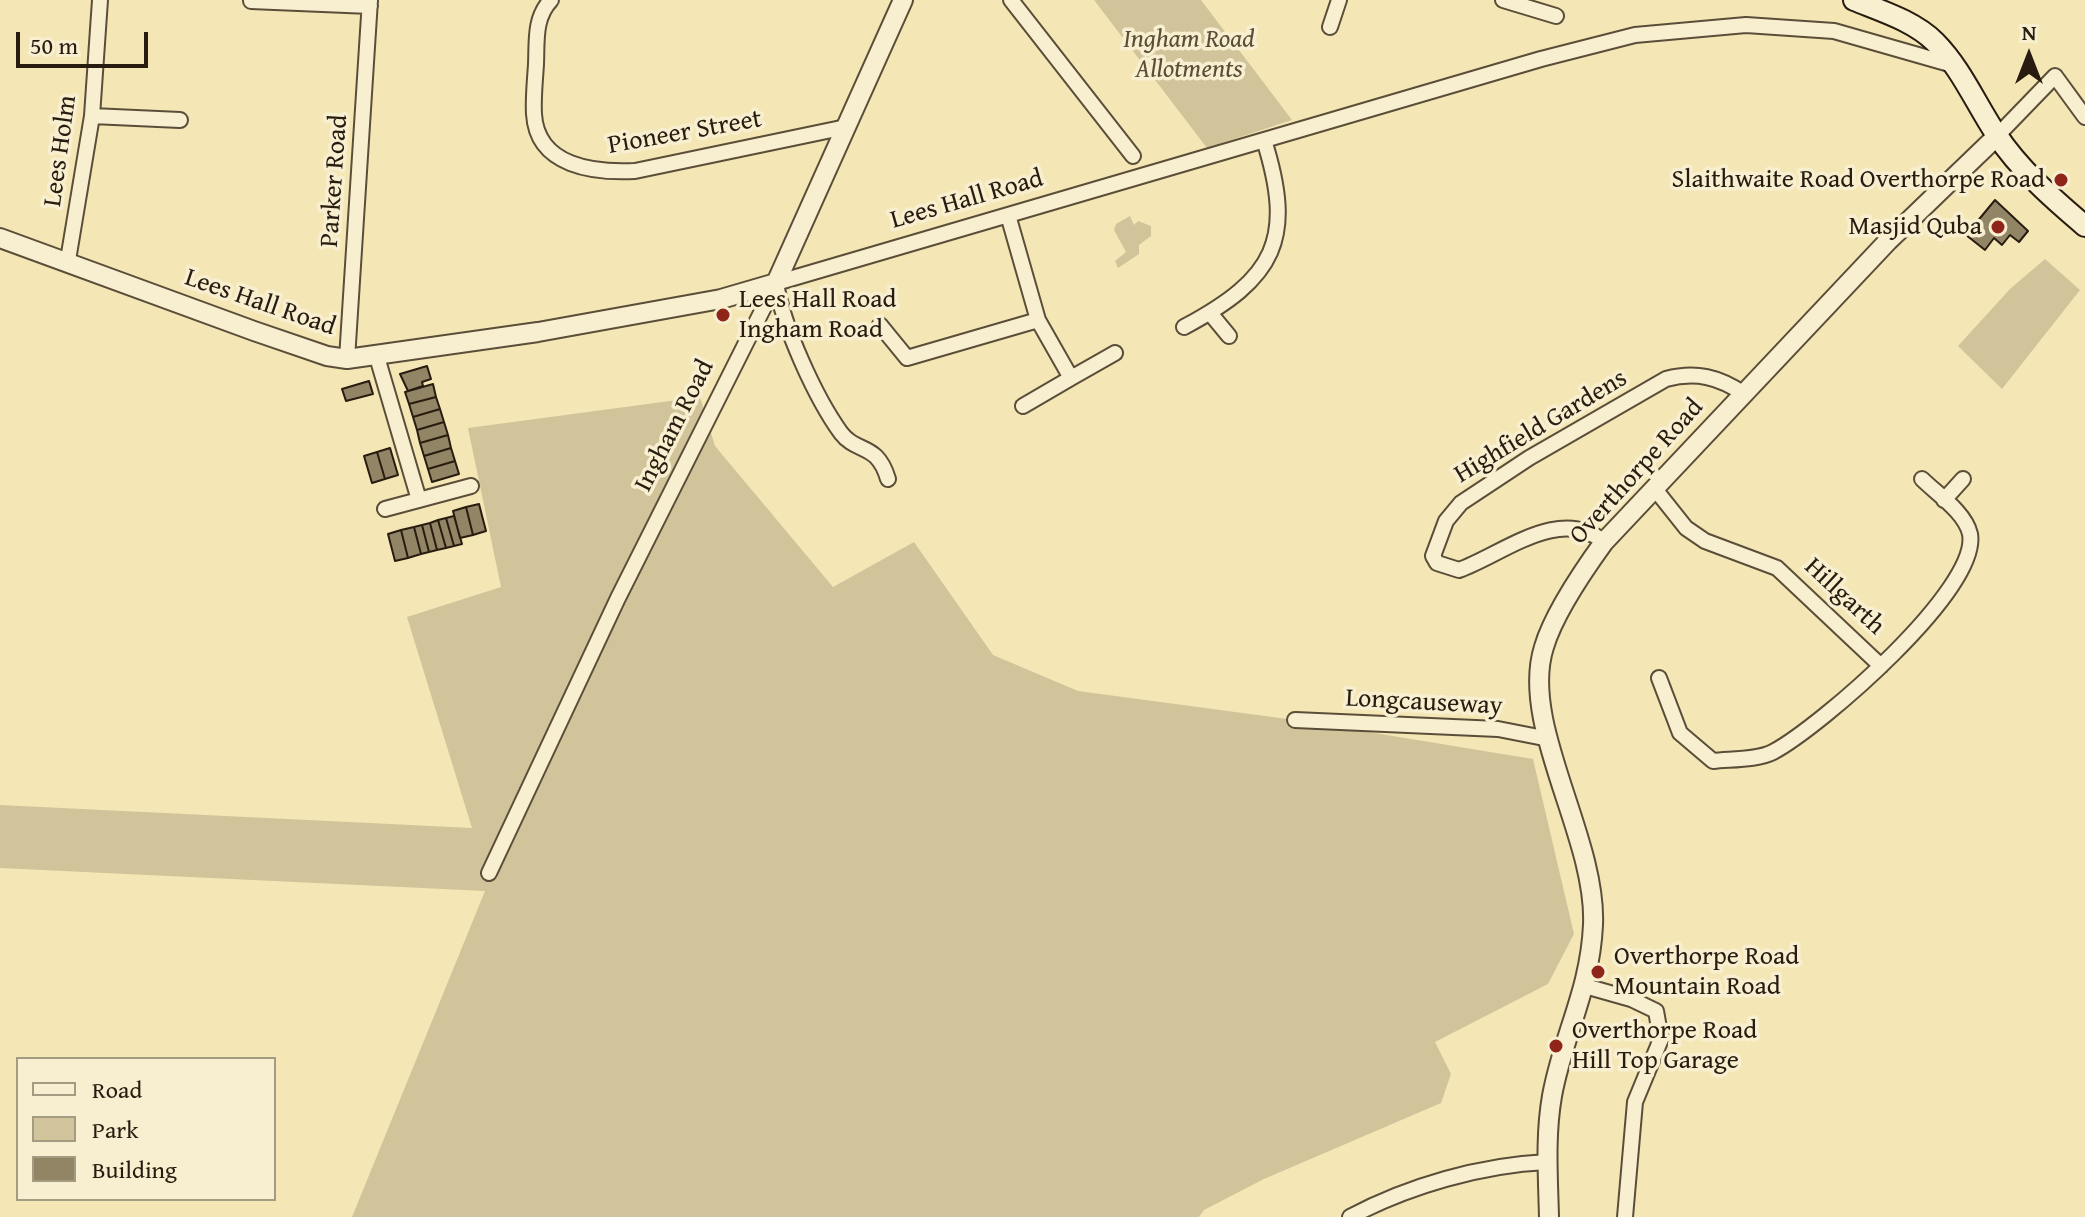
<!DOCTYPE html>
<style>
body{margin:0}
#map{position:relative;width:2085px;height:1217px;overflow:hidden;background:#f5e6b6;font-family:"Gentium Book Plus",serif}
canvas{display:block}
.legend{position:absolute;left:16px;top:1057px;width:260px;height:144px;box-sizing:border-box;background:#f8efd0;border:2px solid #a49b83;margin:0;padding:10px 14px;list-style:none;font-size:24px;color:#271c0f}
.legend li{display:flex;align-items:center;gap:16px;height:40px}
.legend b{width:40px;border:2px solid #a49b83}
.north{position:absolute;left:1989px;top:16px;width:80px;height:80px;-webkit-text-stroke:6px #f8efd0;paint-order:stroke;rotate:0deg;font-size:22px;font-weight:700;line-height:32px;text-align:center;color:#271c0f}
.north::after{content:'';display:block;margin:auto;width:28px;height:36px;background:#271c0f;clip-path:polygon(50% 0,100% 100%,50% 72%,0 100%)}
.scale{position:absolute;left:16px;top:32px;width:132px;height:36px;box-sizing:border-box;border:4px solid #271c0f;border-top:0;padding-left:10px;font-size:24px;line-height:28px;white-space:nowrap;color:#271c0f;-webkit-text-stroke:6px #f8efd0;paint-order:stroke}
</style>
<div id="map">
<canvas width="2085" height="1217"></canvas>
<ul class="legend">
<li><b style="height:10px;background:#f8efd0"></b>Road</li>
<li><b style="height:22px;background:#d2c49a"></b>Park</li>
<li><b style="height:22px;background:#928566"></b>Building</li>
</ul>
<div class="north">N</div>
<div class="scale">50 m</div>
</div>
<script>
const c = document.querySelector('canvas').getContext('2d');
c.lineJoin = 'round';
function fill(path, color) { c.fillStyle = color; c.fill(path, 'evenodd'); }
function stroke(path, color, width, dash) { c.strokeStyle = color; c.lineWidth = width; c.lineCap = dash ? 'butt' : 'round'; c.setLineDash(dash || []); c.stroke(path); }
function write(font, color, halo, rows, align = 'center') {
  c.font = font + ' "Gentium Book Plus",serif'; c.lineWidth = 7; c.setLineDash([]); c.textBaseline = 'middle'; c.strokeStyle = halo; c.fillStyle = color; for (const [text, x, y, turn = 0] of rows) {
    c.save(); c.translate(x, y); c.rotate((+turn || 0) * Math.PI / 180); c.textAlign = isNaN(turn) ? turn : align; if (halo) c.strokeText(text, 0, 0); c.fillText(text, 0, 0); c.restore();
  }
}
fill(new Path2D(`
 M1094,0h107l91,120 -85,28z
 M1130,216l4,9 4,-4 13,5v10l-12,9v9l-21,14 -3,-7 11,-9 -12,-22 2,-6z
 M2045,259l35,31 -78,99 -44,-43 52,-57z
 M700,397l15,49 118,141 81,-45 79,113 85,36 217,29 238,39 41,175 -26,50 -113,58 16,32 -10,29 -177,76 -60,31 -5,7h-847l133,-326 -485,-23v-63l472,23 -65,-211 94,-30 -33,-159z`), '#d2c49a');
const building = new Path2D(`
 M1995,200l33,31 -9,11 -9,-7 -8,10 -8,-7 -9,12 -19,-15z
 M427,366l4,13 -9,3 1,4 -15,5 -8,-17z
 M369,381l4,13 -27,7 -4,-12z
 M433,384l3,13 -27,7 -4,-12z
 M436,397l4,12 -27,8 -4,-13z
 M440,409l4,13 -27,8 -4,-13z
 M444,422l4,13 -28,8 -3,-13z
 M448,435l3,13 -27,8 -4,-13z
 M390,448l8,27 -13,4 -8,-27z
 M451,448l4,13 -27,8 -4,-13z
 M377,452l8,27 -13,4 -8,-27z
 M455,461l4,13 -27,8 -4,-13z
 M479,504l7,27 -13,4 -7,-28z
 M466,507l7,28 -13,3 -7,-27z
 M454,516l8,28 -8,2 -8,-28z
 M446,518l8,28 -8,2 -8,-28z
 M438,520l8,28 -9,2 -7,-27z
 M430,523l7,27 -8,2 -7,-27z
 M422,525l7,27 -8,2 -7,-27z
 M414,527l7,27 -13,4 -7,-28z
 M401,530l7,28 -13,3 -7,-27z`);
fill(building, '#928566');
stroke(building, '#271c0f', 2);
const minor = new Path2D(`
 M551,0c-17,18 -14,41 -15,64 -1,17 -3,34 -2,50 3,53 61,59 101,57l211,-44
 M1011,0l122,156
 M1503,0l53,16
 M251,1l119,5
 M1330,27l9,-27
 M92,116l88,4
 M1997,136l58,-60 30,41
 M1008,215l30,105 33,58 -48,28
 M68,260l24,-144 8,-116
 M776,283l765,-224 94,-24 111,-10 88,6 119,34
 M776,283c7,43 39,114 65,150 16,21 36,9 47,46
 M1210,313l19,23
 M880,325l27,33 131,-38
 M1184,327c92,-49 111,-88 80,-187
 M377,357l42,143
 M347,359l23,-359
 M1071,378l44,-25
 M1655,489l31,39 19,13 72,27 104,98
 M1944,500l19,-21
 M385,509l86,-23
 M1604,542c-44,-37 -101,12 -145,28l-22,-7 -4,-7 13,-35 15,-18 68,-45 137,-79c30,-8 53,-2 78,15
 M1659,678l21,55 33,28c17,-2 45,-1 60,-9 47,-25 207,-163 197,-218 -5,-22 -33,-40 -48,-55
 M1295,720l203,9 51,10
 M489,873l129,-275 158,-315
 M1585,986l46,13 25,12 5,28 -26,63 -10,115
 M1350,1217c58,-31 131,-52 197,-55`);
const tertiary = new Path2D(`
 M0,238l254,93 73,25 20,3 191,-27 183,-33 55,-16 127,-283
 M1549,1217c-1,-40 -4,-81 3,-121 11,-61 38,-105 41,-171 4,-88 -74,-200 -49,-278 10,-34 39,-76 60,-105l284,-301 109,-105`);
const secondary = new Path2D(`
 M1854,0c27,11 60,21 81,42 26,26 41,62 61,92 23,35 57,65 89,92`);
stroke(minor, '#5a4e39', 18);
stroke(tertiary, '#5a4e39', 22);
stroke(secondary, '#271c0f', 24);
stroke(minor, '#f8efd0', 14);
stroke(tertiary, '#f8efd0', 18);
stroke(secondary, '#f8efd0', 20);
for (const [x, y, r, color] of [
 [2061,180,8,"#8f2418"],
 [1998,227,8,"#8f2418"],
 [723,315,8,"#8f2418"],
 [1598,972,8,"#8f2418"],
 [1556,1046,8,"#8f2418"]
]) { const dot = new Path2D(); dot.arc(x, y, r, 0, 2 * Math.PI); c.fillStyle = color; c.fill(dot); stroke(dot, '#f8efd0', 3); }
write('italic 26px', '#5a4e39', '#f8efd0', [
 ["Ingham Road",1189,40],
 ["Allotments",1189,70]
]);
write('26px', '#271c0f', '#f8efd0', [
 ["Pioneer Street",685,133,-10],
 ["Lees Holm",61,151,-82],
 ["Parker Road",335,181,-86],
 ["Lees Hall Road",967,200,-16],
 ["Lees Hall Road",260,303,19],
 ["Ingham Road",675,426,-63],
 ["Highfield Gardens",1541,427,-31],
 ["Overthorpe Road",1637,472,-48],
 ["Hillgarth",1844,597,43],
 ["Longcauseway",1424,703,3]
]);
write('26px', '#271c0f', '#f8efd0', [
 ["Slaithwaite Road Overthorpe Road",2045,180,"right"],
 ["Masjid Quba",1982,227,"right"],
 ["Lees Hall Road",739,300],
 ["Ingham Road",739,330],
 ["Overthorpe Road",1614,957],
 ["Mountain Road",1614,987],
 ["Overthorpe Road",1572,1031],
 ["Hill Top Garage",1572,1061]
], 'left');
</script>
